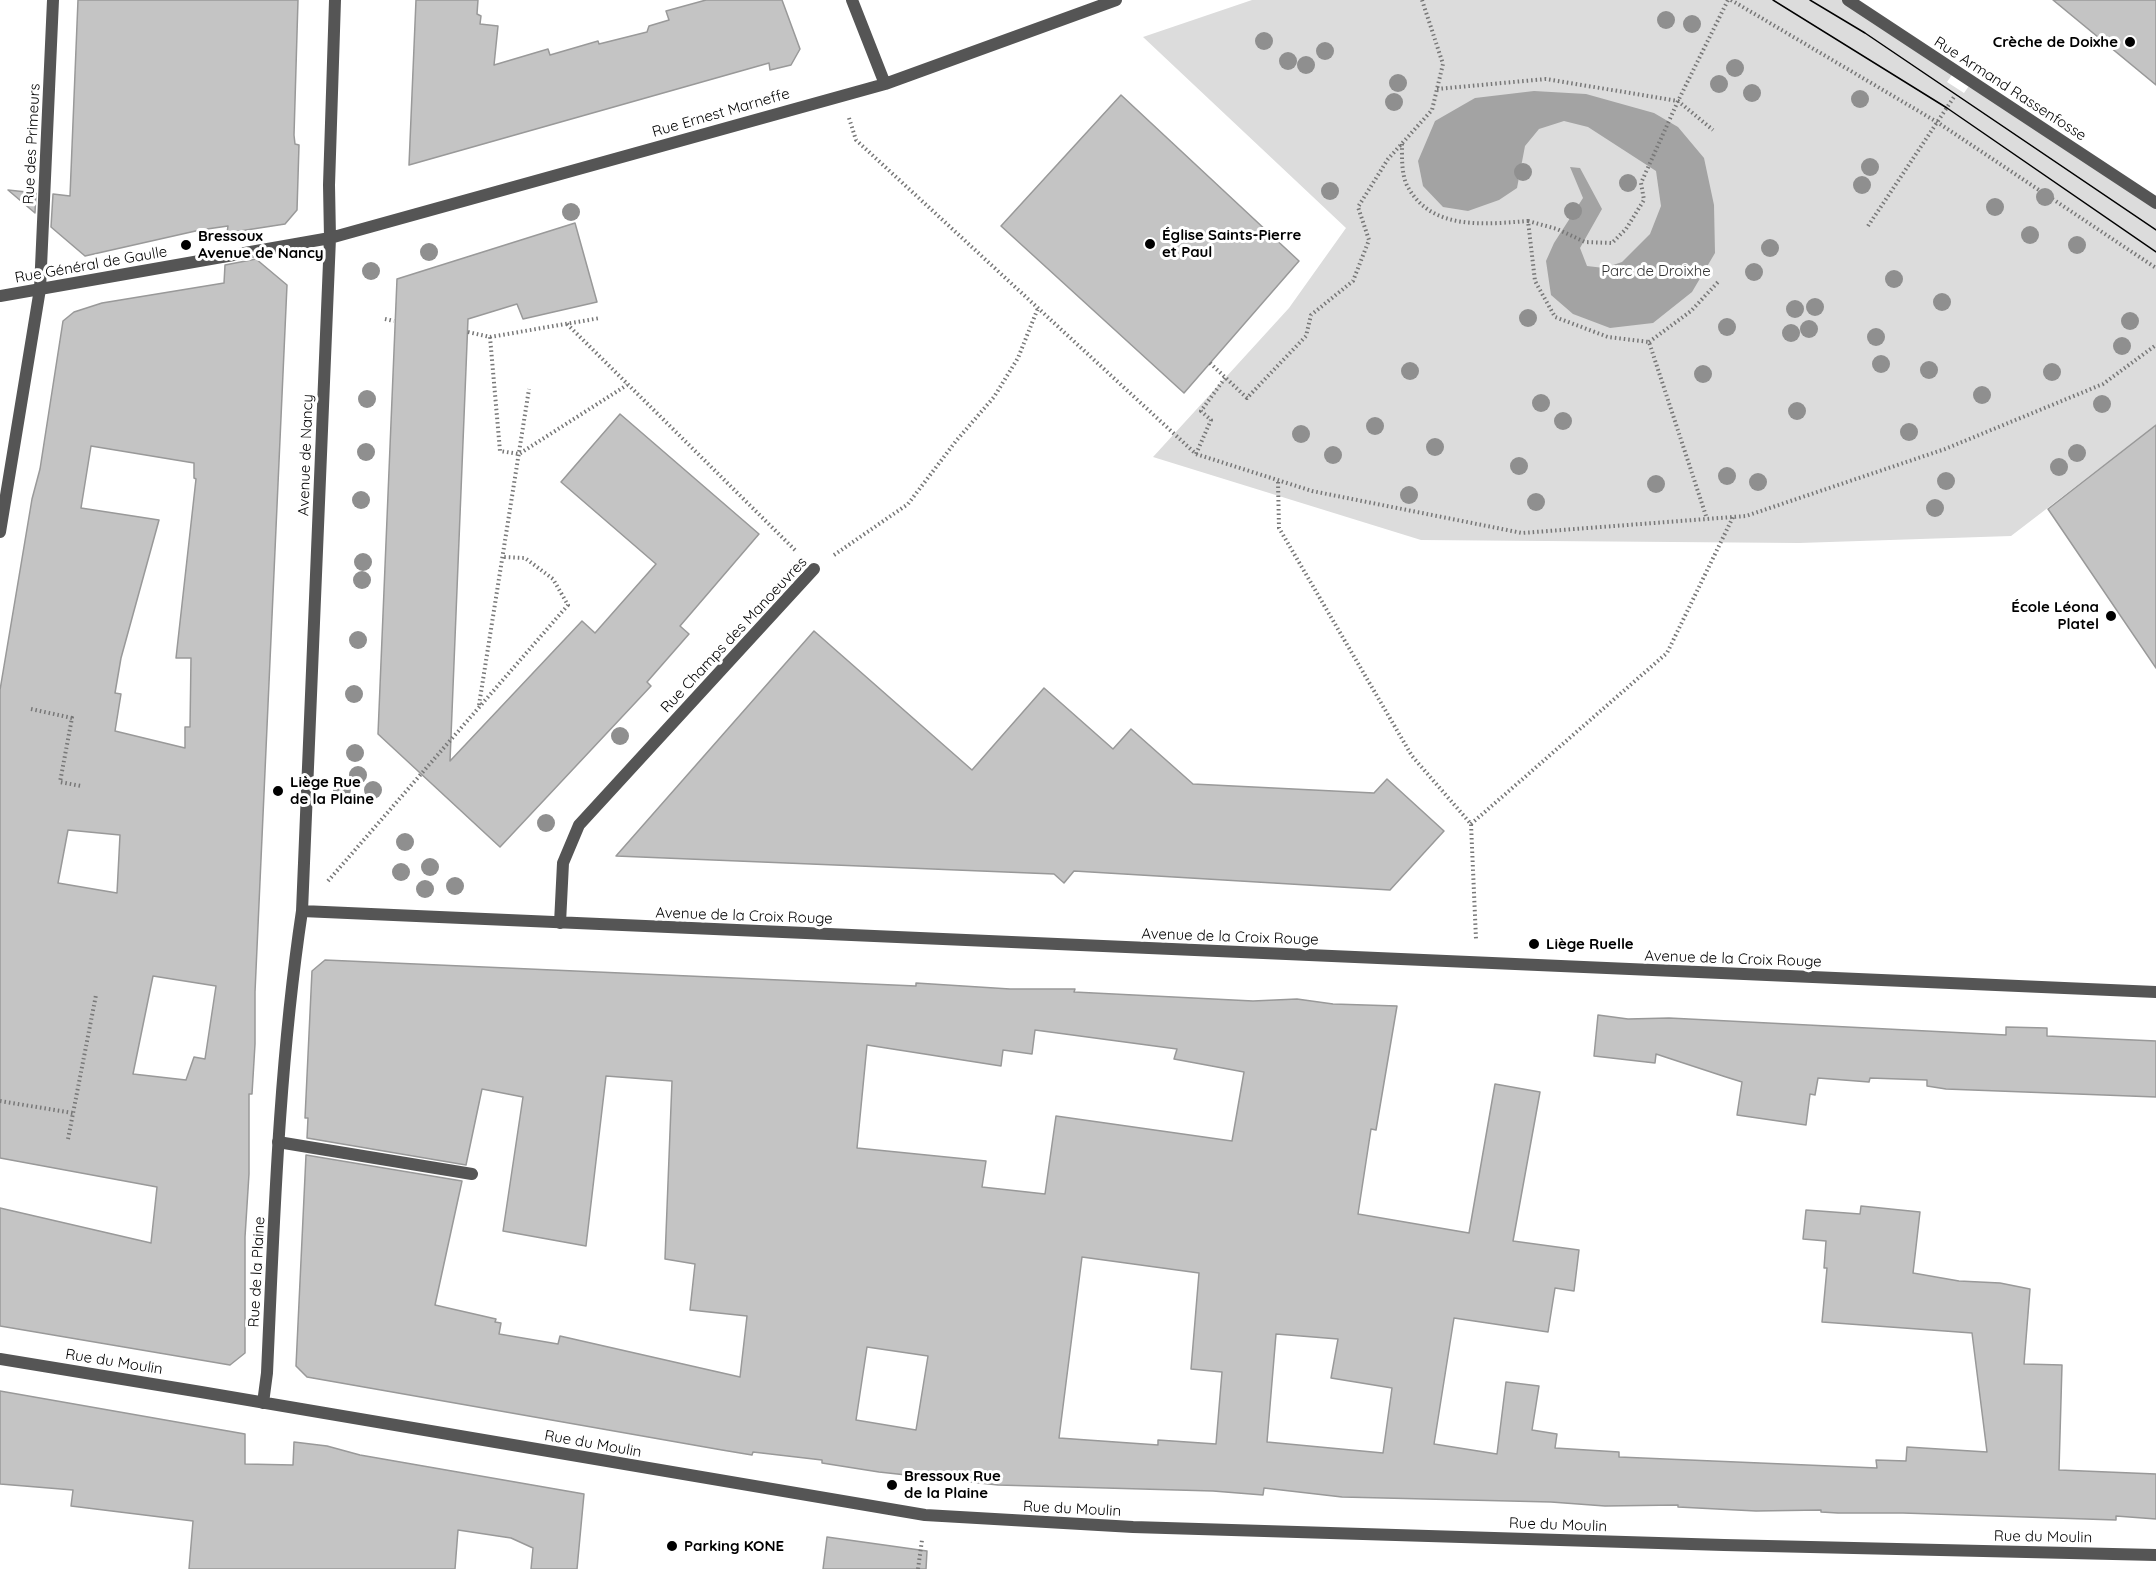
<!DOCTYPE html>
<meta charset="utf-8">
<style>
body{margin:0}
canvas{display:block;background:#fff}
</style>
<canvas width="2156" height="1569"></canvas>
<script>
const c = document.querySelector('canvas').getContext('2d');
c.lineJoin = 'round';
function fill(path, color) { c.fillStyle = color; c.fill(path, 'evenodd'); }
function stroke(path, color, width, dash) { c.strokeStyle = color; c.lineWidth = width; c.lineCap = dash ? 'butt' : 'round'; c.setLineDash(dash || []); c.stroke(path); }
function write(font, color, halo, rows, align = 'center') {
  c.font = font + ' Quicksand,sans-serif'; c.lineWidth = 6; c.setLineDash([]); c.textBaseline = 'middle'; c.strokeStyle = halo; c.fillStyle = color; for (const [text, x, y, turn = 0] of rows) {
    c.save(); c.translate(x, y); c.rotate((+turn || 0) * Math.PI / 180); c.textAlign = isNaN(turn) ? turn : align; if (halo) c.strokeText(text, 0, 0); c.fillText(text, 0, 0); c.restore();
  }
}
fill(new Path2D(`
 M1252,0h594l108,72 -7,10 17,11 7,-10 185,122v220l-145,111 -212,7 -378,-3 -268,-83 136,-149 57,-80 -203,-191z`), '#dcdcdc');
fill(new Path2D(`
 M1534,91l52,3 68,19 24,14 26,31 10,47 1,48 -23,39 -39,31 -43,5 -37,-14 -22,-19 -5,-34 8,-18 29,-45 -13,-31 10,1 22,41 -22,39 7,18 17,2 18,-6 28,-28 11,-28 -5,-35 -68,-44 -24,-6 -25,8 -14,17 -8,42 -18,12 -31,11 -25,-4 -20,-21 -5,-25 17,-40 40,-23z`), '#a3a3a3');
const building = new Path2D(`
 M78,0h220l-4,135 1,9 4,1 -2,65 -12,14 -58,9 1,-7 -28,4 -115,26 -34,-29 2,-33 17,2z
 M416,0h62l-1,14 4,2 -1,8 18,2 -4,39 54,-16 2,6 48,-14 1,3 48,-12 2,-6 20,-6 -3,-9 40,-11h76l18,49 -9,16 -21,5 -1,-7 -360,102z
 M2053,0h103v85z
 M1121,95l178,166 -115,132 -183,-167z
 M8,190l28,3 -1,20z
 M575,223l22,79 -74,17 -6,-15 -49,15 -18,442 132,-140 13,12 61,-69 -95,-82 59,-68 139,120 -79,92 9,8 -42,48 4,4 -151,161 -122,-113 19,-455z
 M256,259l31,26 -32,707v52l-3,50h-3v80l-4,63v116l-15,12 -230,-39v-118l151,35 6,-56 -157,-29v-468l32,-191 8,-30 23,-148 11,-9 28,-9 122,-20 1,-18zM91,446l103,17v15l2,1 -20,179h15l-1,69h-5v21l-70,-17 6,-37 -6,-1 6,-35 38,-138 -78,-12zM68,830l52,5 -3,58 -59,-10zM153,976l63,10 -11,73 -11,-2 -8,23 -53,-6z
 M2156,425v243l-108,-159z
 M814,631l158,139 72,-82 69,61 18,-20 62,55 181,9 13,-14 57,52 -54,59 -316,-19 -10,12 -10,-9 -438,-18z
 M325,960l591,26v-3l94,6h65l-1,3 179,9 44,-2 36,5 64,2 -21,124 -5,-1 -13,85 111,19 26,-149 45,8 -27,149 66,9 -5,41 -19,-3 -7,44 -94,-14 -20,126 63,10 9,-72 33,4 -7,44 25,4 -2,14 64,4v5l258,11 -1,-8 30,1 1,-14 80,5 -15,-119 -150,-11 5,-54h-3l2,-27 -23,-2 3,-29 54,4 1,-8 59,6 -7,61 46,8 41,2 30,6 -6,75 38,1 -3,105 97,4v45l-40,-3v4l-213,-7h-65l-17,-1v-2l-65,1 -78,-4v-2l-73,1 -54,-4 -209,-5 -78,-9 -1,7 -50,-4 -215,-6 -119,-13 -57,-9v-3l-69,-8 -1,3 -30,-5 -415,-73 -11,-11 10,-211 156,26 -27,124 61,14 -1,3 6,1 -2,11 59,10 2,-8 180,41 7,-61 -57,-6 5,-46 -30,-5 7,-178 -66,-5 -20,170 -83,-15 20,-134 -41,-8 -16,76 -159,-27 1,-20h-3l7,-147zM1035,1030l142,19 -3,10 70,13 -12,69 -176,-25 -11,78 -63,-7 4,-26 -129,-13 10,-103 134,21 2,-16 29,4zM1082,1257l117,16 -8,96 31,3 -6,72 -58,-4v5l-99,-7zM1276,1334l62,5 -7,39 61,10 -9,65 -116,-11zM867,1347l61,9 -12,74 -60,-10z
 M1598,1015l30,4 41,-1 337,17v-8l41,1v8l109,5v56l-210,-8 -19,-3v-6l-57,-2 -1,4 -51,-4 -3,17 -5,-1 -4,31 -69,-10 5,-33 -16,-5 -70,-23 -1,9 -61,-7z
 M0,1391l245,43v30l48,1 1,-23 33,4 33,9 224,39 -7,75h-46l2,-21 -22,-10 -53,-8 -3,39h-266l4,-48 -122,-15 2,-16 -73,-6z
 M827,1537l100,14 -1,18h-103z`);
fill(building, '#c4c4c4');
stroke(building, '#999', 1.5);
stroke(new Path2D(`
 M1731,0l206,122 219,146
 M1437,89l109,-10 132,22 35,29
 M849,118l7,22 340,314 116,37 210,42 224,-17 199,-67 158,-65 53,-39
 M1402,144c0,13 -1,33 7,45 25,42 77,35 119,32l7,60 20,36 53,20 41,5 58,177
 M1528,221l29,8 28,13 27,1 14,-14 18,-29 -3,-17 37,-82 50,-101
 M1868,226l86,-129
 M385,319l9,2
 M567,324l229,227
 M468,332l22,5 110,-19
 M490,337l10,114 19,3 108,-69
 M1649,342l42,-31 27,-29
 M1210,363l37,35 59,-62 5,-21 42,-34 16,-41 -11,-33 30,-48 44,-49 11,-46 -21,-64
 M1196,454l15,-34 -10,-9 24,-33
 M1278,482l1,46 133,228 59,68 5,115
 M834,555l74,-51 48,-63 38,-44 24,-39 20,-50
 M479,705l50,-316
 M31,709l41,9 -12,64 21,4
 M1471,824l196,-171 66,-136
 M328,881l240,-276 -15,-26 -28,-21 -22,-1
 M0,1101l73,12
 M68,1139l28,-144
 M918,1569l4,-29`), '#777', 4, [1.5, 3]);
stroke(new Path2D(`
 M278,1142l194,32`), '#555', 12);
stroke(new Path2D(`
 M852,0l33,84
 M1848,0l308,203
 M0,296l330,-58 555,-154 231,-84
 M0,532l40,-243 13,-289
 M302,911l1854,81
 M560,923l3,-60 16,-38 235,-256
 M0,1359l201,33 724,123 208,12 591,18 432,10
 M263,1403l4,-30c7,-154 12,-309 35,-462l28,-673 -1,-53 6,-185`), '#555', 12);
stroke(new Path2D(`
 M1773,0l174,108 209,144
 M1810,0l55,33 291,197`), '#000', 1.5);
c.fillStyle = '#8f8f8f';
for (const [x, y] of [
 [1666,20],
 [1692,24],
 [1264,41],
 [1325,51],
 [1288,61],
 [1306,65],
 [1735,68],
 [1398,83],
 [1719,84],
 [1752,93],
 [1860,99],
 [1394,102],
 [1870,167],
 [1523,172],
 [1628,183],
 [1862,185],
 [1330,191],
 [2045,197],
 [1995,207],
 [1573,211],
 [571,212],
 [2030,235],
 [2077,245],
 [1770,248],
 [429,252],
 [371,271],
 [1754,272],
 [1894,279],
 [1942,302],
 [1815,307],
 [1795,309],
 [1528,318],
 [2130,321],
 [1727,327],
 [1809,329],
 [1791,333],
 [1876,337],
 [2122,346],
 [1881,364],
 [1929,370],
 [1410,371],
 [2052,372],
 [1703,374],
 [1982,395],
 [367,399],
 [1541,403],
 [2102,404],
 [1797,411],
 [1563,421],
 [1375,426],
 [1909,432],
 [1301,434],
 [1435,447],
 [366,452],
 [2077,453],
 [1333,455],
 [1519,466],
 [2059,467],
 [1727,476],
 [1946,481],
 [1758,482],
 [1656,484],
 [1409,495],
 [361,500],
 [1536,502],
 [1935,508],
 [363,562],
 [362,580],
 [358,640],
 [354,694],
 [620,736],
 [355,753],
 [358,775],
 [342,790],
 [373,790],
 [546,823],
 [405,842],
 [430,867],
 [401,872],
 [455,886],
 [425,889]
]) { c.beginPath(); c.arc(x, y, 9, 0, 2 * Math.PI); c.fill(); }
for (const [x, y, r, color] of [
 [2130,42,6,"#000"],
 [1150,244,6,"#000"],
 [186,245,6,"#000"],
 [2111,616,6,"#000"],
 [278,791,6,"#000"],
 [1534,944,6,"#000"],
 [892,1485,6,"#000"],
 [672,1546,6,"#000"]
]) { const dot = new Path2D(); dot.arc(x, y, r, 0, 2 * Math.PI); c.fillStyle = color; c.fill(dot); stroke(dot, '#fff', 2); }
write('bold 15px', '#000', '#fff', [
 ["Crèche de Doixhe",2118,42,"right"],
 ["Église Saints-Pierre",1162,235],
 ["et Paul",1162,252],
 ["Bressoux",198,236],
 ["Avenue de Nancy",198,253],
 ["École Léona",2099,607,"right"],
 ["Platel",2099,624,"right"],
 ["Liège Rue",290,782],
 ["de la Plaine",290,799],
 ["Liège Ruelle",1546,944],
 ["Bressoux Rue",904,1476],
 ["de la Plaine",904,1493],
 ["Parking KONE",684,1546]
], 'left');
write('15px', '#000', '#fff', [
 ["Rue Armand Rassenfosse",2010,89,33],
 ["Rue Ernest Marneffe",721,113,-16],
 ["Rue des Primeurs",32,144,-87],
 ["Rue Général de Gaulle",91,265,-10],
 ["Avenue de Nancy",306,455,-88],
 ["Rue Champs des Manoeuvres",734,635,-47],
 ["Avenue de la Croix Rouge",744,916,2],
 ["Avenue de la Croix Rouge",1230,937,2],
 ["Avenue de la Croix Rouge",1733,959,2],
 ["Rue de la Plaine",257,1272,-87],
 ["Rue du Moulin",114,1362,9],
 ["Rue du Moulin",593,1444,10],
 ["Rue du Moulin",1072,1509,3],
 ["Rue du Moulin",1558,1525,2],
 ["Rue du Moulin",2043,1537,1]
]);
write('15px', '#333', '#fff', [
 ["Parc de Droixhe",1656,271]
]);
</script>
